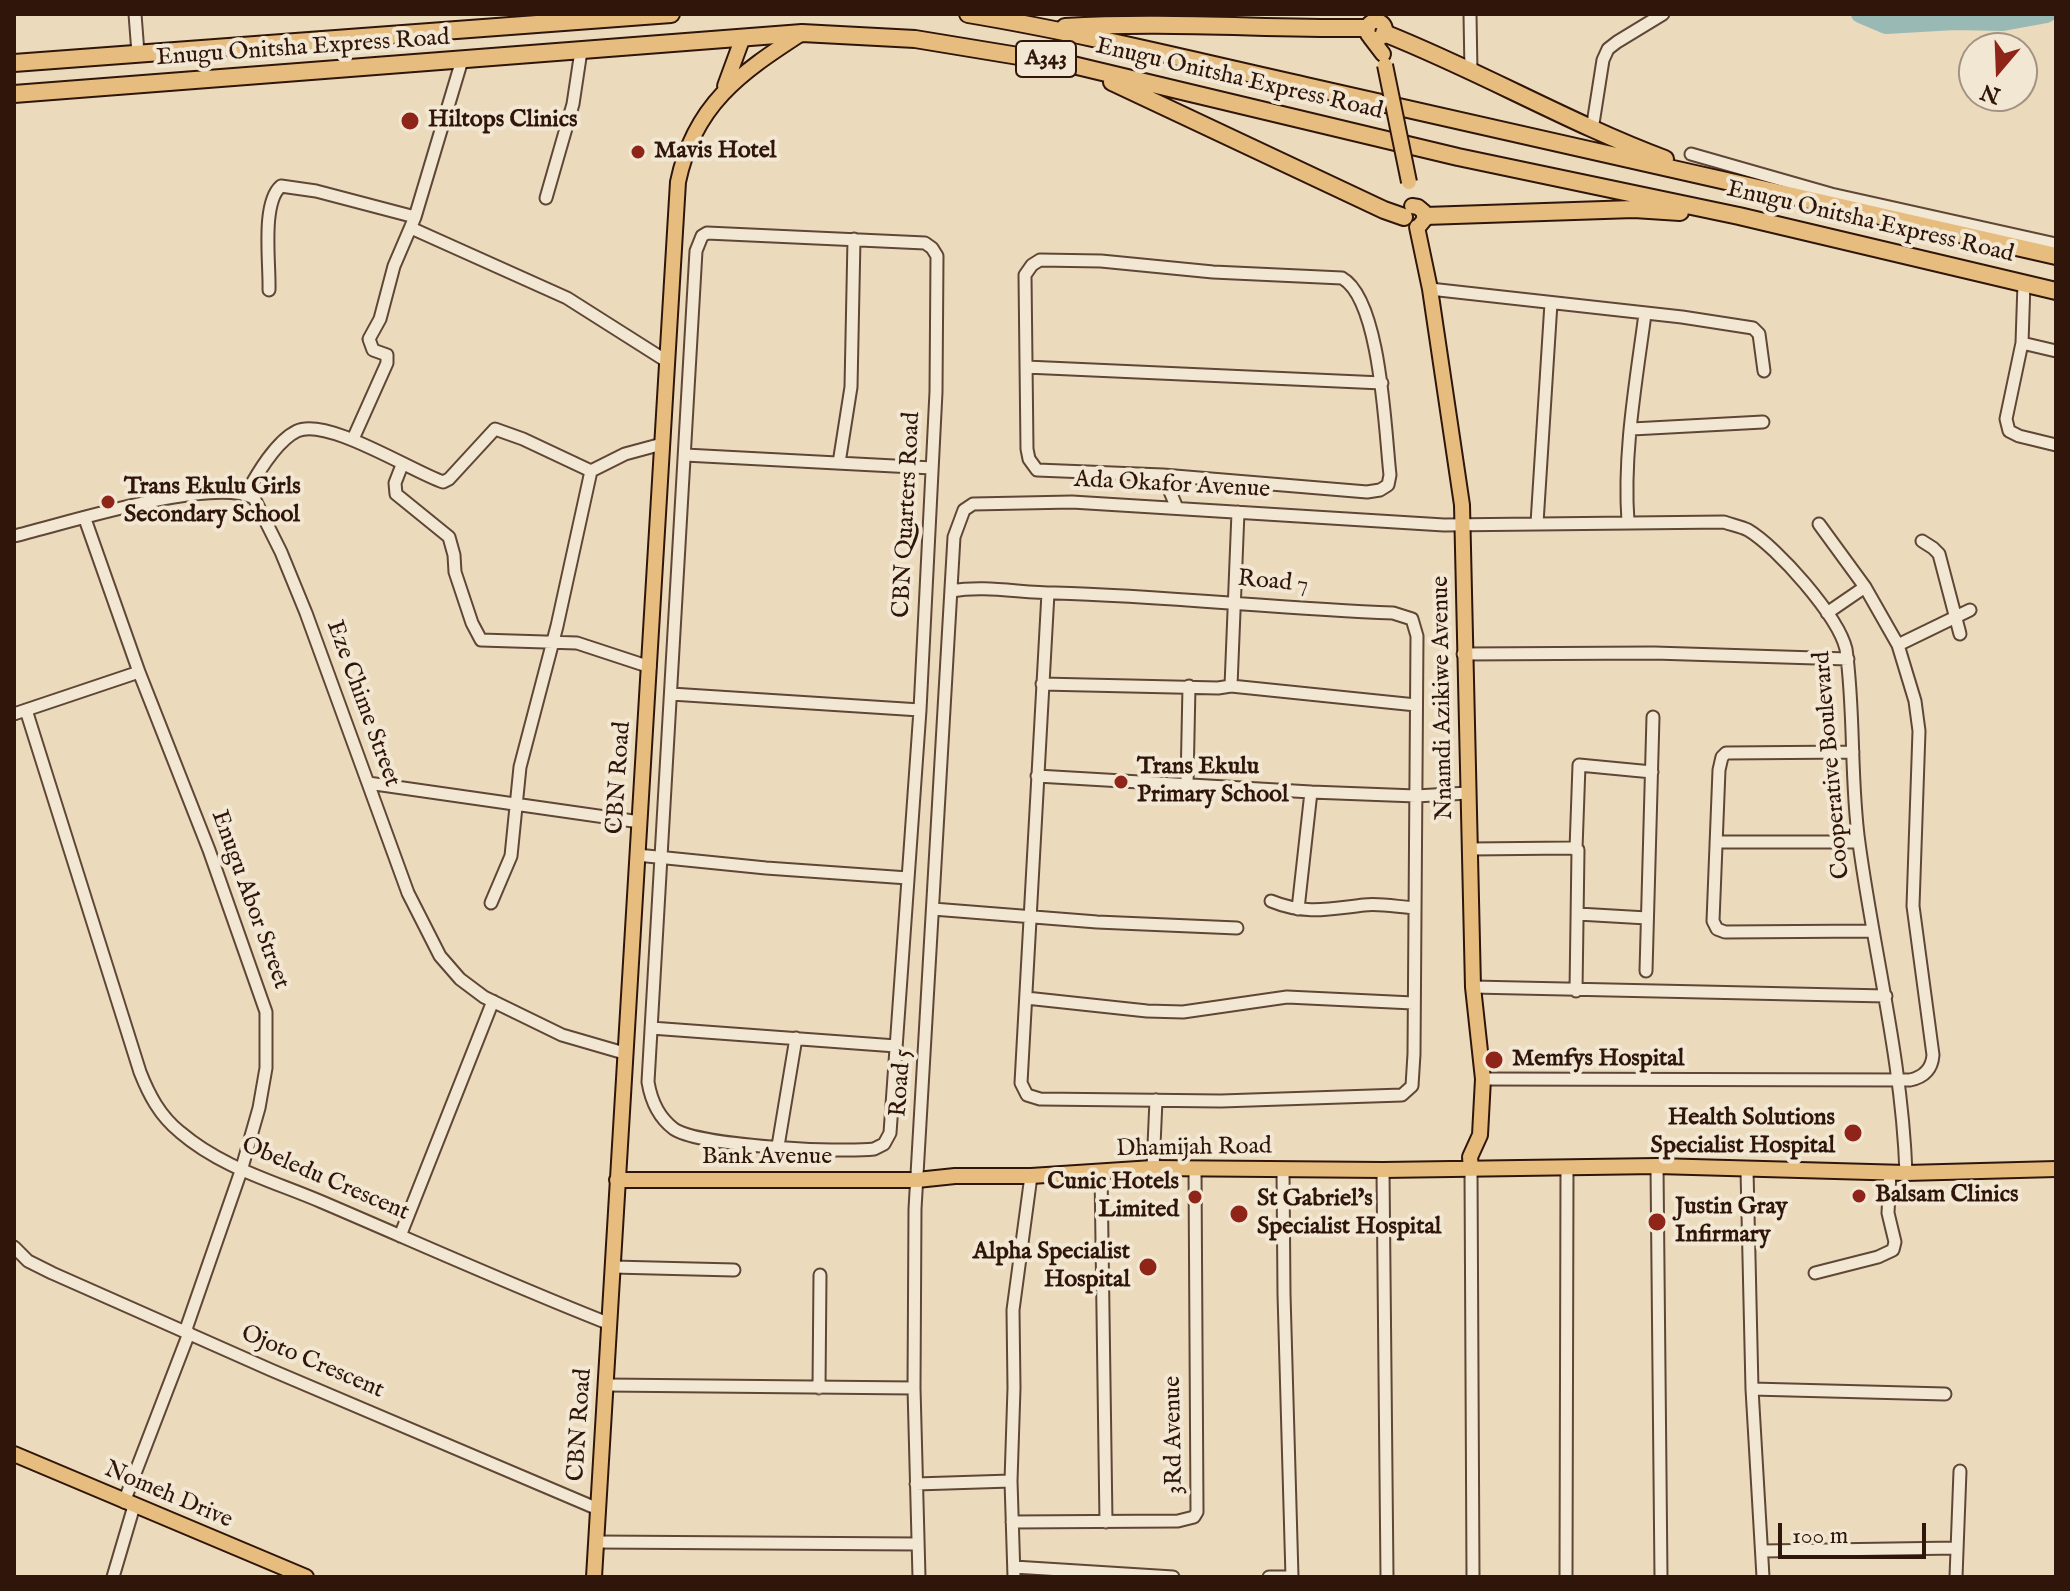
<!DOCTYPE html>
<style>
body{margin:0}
#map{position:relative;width:2070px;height:1591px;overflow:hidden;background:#ebdabb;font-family:"IM FELL English",serif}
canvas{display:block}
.frame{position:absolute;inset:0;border:16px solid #30150a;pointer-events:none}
.north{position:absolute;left:1958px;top:32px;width:80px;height:80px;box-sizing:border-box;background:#f2e7d3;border:2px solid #a49383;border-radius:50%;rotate:199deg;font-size:22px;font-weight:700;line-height:32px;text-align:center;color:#30150a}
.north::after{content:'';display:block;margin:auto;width:28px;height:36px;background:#8f2418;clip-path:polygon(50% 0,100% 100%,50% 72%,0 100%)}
.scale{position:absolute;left:1778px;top:1523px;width:148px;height:36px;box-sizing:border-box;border:4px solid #30150a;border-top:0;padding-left:10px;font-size:24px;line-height:28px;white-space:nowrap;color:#30150a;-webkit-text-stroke:6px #f2e7d3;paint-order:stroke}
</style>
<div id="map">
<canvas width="2070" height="1591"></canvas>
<div class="frame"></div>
<div class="north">N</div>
<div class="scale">100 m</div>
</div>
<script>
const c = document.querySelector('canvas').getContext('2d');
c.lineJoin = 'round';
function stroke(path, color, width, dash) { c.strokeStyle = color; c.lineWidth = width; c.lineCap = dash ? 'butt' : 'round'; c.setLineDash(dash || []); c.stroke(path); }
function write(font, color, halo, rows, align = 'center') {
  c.font = font + ' "IM FELL English",serif'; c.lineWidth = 8; c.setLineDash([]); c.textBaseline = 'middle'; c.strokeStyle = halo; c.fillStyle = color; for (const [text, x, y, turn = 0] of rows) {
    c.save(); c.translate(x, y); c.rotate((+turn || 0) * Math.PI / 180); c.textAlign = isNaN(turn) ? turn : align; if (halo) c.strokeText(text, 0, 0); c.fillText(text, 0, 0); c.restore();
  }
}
stroke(new Path2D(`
 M1860,14l26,11 69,-4 48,1 44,-8`), '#99bab4', 18);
const minor = new Path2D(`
 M135,14l3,39
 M1470,14l1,58
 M1592,130l11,-70 5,-11 9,-7 46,-28
 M1691,154l140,40 225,50
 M546,198l27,-94 8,-53
 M411,228l156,70 101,64
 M707,233l218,10 7,5 5,8 -1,136 -16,318 -30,423 -6,11 -10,5c-34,4 -175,-3 -200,-20 -16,-12 -23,-29 -26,-47l48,-831 6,-15z
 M1040,260l61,1 112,11 129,6c39,22 43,154 48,197l-2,10 -8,5 -13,2 -204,-17 -126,-5 -8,-11 -2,-10 -2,-174 7,-10z
 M2024,283l-2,60 -16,76 3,12 10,5 37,9
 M1430,289l252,28 71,11 6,6 5,37
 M269,290c1,-26 -8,-87 12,-104l35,5 99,26
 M2022,343l34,8
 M1026,367l356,16
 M1632,429l131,-7
 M353,439l34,-76v-8l-14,-5 -4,-11 11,-20 14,-53 21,-49 47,-157
 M685,455l247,13
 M839,463l12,-76 3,-148
 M402,465l-7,18 1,11 53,43 5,18 1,17 17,51 9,17 96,3 73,24
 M1163,475l14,33
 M246,494c11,-20 30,-53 51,-63 30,-14 114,40 146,51l6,-3 46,-50 28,10 68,32
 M85,519l54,153 70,178 57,162v56l-7,40 -18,63 -56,161
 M1628,522c-5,-69 8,-140 17,-208
 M1537,523l14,-220
 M1819,524l46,63 33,58 72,-35
 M14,536c50,-12 198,-60 240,-38l27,54 25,61 102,280 32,63 20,23 24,18 78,38 62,18
 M1922,541l11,7 6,6 21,80
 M951,591c35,-6 69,2 104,2 113,3 225,16 338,20l19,6 5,17 -3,418 -2,32 -10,9 -181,6 -181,-2 -13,-4 -6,-12 27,-490
 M1827,613l38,-26
 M1463,654l191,-1 194,6
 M1042,684l176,4 13,-2 185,19
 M1231,686l7,-174
 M671,694l249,16
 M26,710l114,362c9,23 20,44 40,60 42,36 93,49 142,70 96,41 191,84 288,122
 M14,714l125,-42
 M1853,752l-127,1 -4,4 -3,13 -6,151 4,8 8,3 147,-1
 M1037,776l274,16 105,4 52,-3
 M368,783l272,39
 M1187,784l2,-98
 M1716,842h143
 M1470,849l100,-1 8,2 -2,141
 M1576,849l3,-84 73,7
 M637,855l129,13 142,10
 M1271,901c34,14 58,8 93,4 16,-2 34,2 51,3
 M491,903l20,-47 9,-89 37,-141 34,-155 34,-17 37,-10
 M933,909l164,13 140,6
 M1298,909l13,-117
 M1578,914l69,4
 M1646,971l7,-254
 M1473,987l413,9
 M1026,998l121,13 36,1 104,-15 126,6
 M651,1028l245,18
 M1483,1079l427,1c14,-3 22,-11 23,-25l-20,-149 6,-175 -4,-30 -17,-56
 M778,1146l18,-108
 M1657,1166l4,411
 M1153,1168l3,-68
 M1471,1169l2,408
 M1283,1170l1,124 8,283
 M1383,1170l4,407
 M1747,1170l5,219 11,188
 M1101,1172l5,350
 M400,1236l93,-235
 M14,1247l14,14 24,12 219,97 327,139
 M613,1267l121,3
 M1815,1273l63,-16 15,-7 2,-8 -7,-29 2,-41
 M606,1385l308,3
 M819,1388l1,-113
 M1752,1389l193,5
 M916,1484l95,-3
 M124,1502l65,-169
 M1012,1522l166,-1 16,-4 3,-5 -2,-343
 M596,1542l322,2
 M1763,1551l193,-3
 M1014,1567l159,10
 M113,1577l21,-71
 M919,1577l-5,-189 1,-179 39,-672 10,-27 9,-6 99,-2 372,23 280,-3c8,3 16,4 24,8 29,17 90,86 98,119 9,64 4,130 13,194 15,111 43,216 47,330
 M1014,1577l-3,-96 3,-93 -1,-78 18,-134
 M1269,1577h23
 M1566,1577l1,-410
 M1956,1577l4,-106`);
const major = new Path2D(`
 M1367 30a9 9 0 1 1 18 0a9 9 0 1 1-18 0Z
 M1370,37l13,17
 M725,86l18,-49
 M1412,206l6,1 6,5 1,7 -5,6
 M1417,227l13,62 32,216 11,482 10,92 -3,56 -10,22 1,12
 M617,1180h300l38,-4h76l122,-8 230,2 274,-4 249,7 150,-4
 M14,1454l292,123
 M594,1577l84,-1395c16,-77 62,-109 124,-149`);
const highway = new Path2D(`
 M968,14c114,19 226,47 338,72 250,55 500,114 750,170
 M1065,27c100,-6 202,2 302,1
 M1384,33c96,38 185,90 281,126
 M14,63l657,-49
 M1112,82l272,128 20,7
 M14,94l788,-61 113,6 158,26 385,92 281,59 317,75
 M1425,216l209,-7 46,3`);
stroke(minor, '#5f4636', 15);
stroke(major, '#30150a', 18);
stroke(highway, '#30150a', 20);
stroke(minor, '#f2e7d3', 11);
stroke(major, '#e6bd7e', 14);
stroke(highway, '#e6bd7e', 16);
const majorBridge = new Path2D(`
 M1385,65l24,117`);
stroke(majorBridge, '#30150a', 18, []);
stroke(majorBridge, '#e6bd7e', 14);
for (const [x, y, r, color] of [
 [410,121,10,"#8f2418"],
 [638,152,8,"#8f2418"],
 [108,502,8,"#8f2418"],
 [1121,782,8,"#8f2418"],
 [1494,1060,10,"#8f2418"],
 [1853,1133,10,"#8f2418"],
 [1859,1196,8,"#8f2418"],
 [1195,1197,8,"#8f2418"],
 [1239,1214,10,"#8f2418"],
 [1657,1222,10,"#8f2418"],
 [1148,1267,10,"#8f2418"]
]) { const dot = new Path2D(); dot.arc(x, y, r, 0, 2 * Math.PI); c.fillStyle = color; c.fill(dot); stroke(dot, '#f2e7d3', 3); }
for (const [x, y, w] of [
 [1046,59,60]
]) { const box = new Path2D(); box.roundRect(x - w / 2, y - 18, w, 36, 6); c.fillStyle = '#f2e7d3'; c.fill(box); stroke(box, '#30150a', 2); }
write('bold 22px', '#30150a', null, [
 ["A343",1046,59]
]);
write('24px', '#30150a', '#f2e7d3', [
 ["Enugu Onitsha Express Road",303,49,-4],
 ["Enugu Onitsha Express Road",1239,80,13],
 ["Enugu Onitsha Express Road",1870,223,13],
 ["Ada Okafor Avenue",1172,486,3],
 ["CBN Quarters Road",908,515,-87],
 ["Road 7",1273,583,5],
 ["Nnamdi Azikiwe Avenue",1444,698,-91],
 ["Eze Chime Street",362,704,70],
 ["Cooperative Boulevard",1833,765,-95],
 ["CBN Road",620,778,-86],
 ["Enugu Abor Street",249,900,70],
 ["Road 5",902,1083,-86],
 ["Dhamijah Road",1194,1149,-1],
 ["Bank Avenue",767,1158],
 ["Obeledu Crescent",325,1180,23],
 ["Ojoto Crescent",312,1363,23],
 ["CBN Road",581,1425,-86],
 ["3Rd Avenue",1175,1435,-91],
 ["Nomeh Drive",168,1496,23]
]);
write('bold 24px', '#30150a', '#f2e7d3', [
 ["Hiltops Clinics",428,121],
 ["Mavis Hotel",654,152],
 ["Trans Ekulu Girls",124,488],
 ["Secondary School",124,516],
 ["Trans Ekulu",1137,768],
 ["Primary School",1137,796],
 ["Memfys Hospital",1512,1060],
 ["Health Solutions",1835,1119,"right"],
 ["Specialist Hospital",1835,1147,"right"],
 ["Cunic Hotels",1179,1183,"right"],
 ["Limited",1179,1211,"right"],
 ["Balsam Clinics",1875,1196],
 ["St Gabriel's",1257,1200],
 ["Specialist Hospital",1257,1228],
 ["Justin Gray",1675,1208],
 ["Infirmary",1675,1236],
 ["Alpha Specialist",1130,1253,"right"],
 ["Hospital",1130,1281,"right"]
], 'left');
</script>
